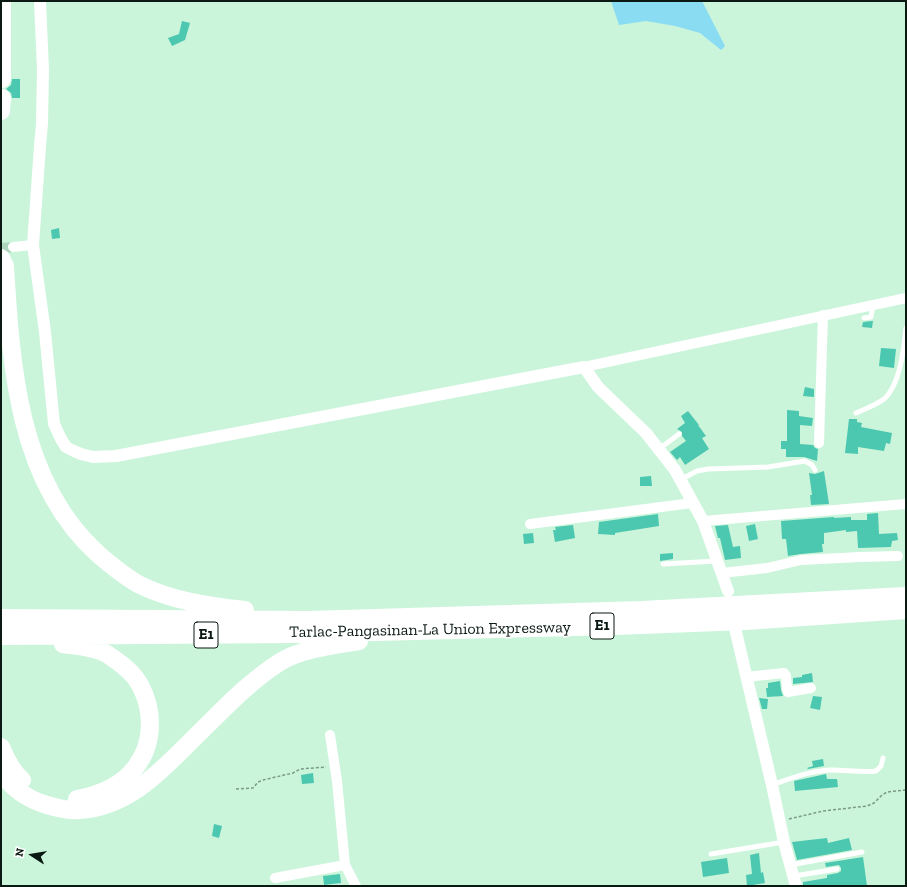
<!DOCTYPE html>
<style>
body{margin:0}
#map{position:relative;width:907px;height:887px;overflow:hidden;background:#caf5da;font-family:"Zilla Slab",serif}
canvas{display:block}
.frame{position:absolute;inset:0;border:2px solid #0a1911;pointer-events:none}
.north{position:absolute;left:12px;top:835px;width:40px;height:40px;-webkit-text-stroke:3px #fff;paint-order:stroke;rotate:282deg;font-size:11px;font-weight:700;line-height:16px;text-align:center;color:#0a1911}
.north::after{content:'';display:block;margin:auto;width:14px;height:18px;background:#0a1911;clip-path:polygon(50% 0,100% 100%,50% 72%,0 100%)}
</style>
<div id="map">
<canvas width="907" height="887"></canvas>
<div class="frame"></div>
<div class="north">N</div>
</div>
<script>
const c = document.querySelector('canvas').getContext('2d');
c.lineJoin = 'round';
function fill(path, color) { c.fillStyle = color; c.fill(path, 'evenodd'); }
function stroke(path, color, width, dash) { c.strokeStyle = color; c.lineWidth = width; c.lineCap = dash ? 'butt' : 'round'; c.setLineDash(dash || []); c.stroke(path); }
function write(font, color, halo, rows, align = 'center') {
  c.font = font + ' "Zilla Slab",serif'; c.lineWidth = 3.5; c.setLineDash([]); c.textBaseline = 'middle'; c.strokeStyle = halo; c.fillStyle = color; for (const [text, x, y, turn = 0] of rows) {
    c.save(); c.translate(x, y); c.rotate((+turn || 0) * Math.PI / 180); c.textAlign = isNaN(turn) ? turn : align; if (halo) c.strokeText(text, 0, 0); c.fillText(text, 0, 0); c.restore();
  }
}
fill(new Path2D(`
 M611,1h91l23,45 -4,4 -21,-17 -25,-7 -29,-5 -27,4z`), '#8adcf3');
fill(new Path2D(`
 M182,21l8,2 -5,17 -13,6 -4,-8 11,-4z
 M12,79h8v19h-8l-1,-5 -5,-4 5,-4z
 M59,228l1,10 -8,1 -1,-9z
 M872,321h1l-1,7 -10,-1 1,-5z
 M881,348l15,1 -2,19 -15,-2z
 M805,387l9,2v8l-11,-1z
 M787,410l12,1v5l14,2 -1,8 -12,-1v19l13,1 2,3 3,1 -1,12 -13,-4h-18v-8h-5v-8h6z
 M688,411l11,14h-1l8,11 -4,2 7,11 -24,16 -5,-8 -3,3 -7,-8 16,-11 -4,-5v-4l-5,-3 8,-6 -4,-7z
 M849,419h8v3l5,1 -1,4 31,6 -2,11 -4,-1 -2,8 -26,-4v7l-13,-1z
 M824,471l5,33 -18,1 -1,-10h2l-3,-22 6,1z
 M651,476l1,10h-12v-9z
 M878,513l1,21 18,-1 1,7 -6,1 -1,6 -33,1 -1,-17 -11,1v-2l-22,3v11h-2l1,8 -22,2 -13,2 -2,-17h-4l-1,-18 53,-4v1l17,-1v3h16v-6z
 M658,514l1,12 -44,7v2l-17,-1 1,-12z
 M755,524l3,15 -9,2 -3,-15z
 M573,525l2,13 -20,4 -2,-12h3l-1,-3z
 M728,525l5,22 7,-1 1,12 -16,2 -5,-22h-2l-3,-12z
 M533,533l1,10 -10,1 -1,-10z
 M673,553v6l-13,2v-7z
 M812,673l1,9 -20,2v-6l9,-1v-2z
 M780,681l1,9 2,6 -16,1 -1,-9h2v-5z
 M813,696l9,1 -2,13 -10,-2z
 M759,698l9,1 -1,10h-5z
 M823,759l1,7 -16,3 -1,-1 6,-2 -1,-5z
 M313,773l1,10 -12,1 -1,-9z
 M826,774l1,5h10l1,8 -43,4 -1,-10z
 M214,824l8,2 -3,12 -7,-2z
 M827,838l1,5 21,-5 3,12 -55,10 -5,-18z
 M759,853l2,20 2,-1 2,11 -18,3 -1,-11 6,-1 -2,-19z
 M863,857l4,29h-64v-4l24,-4v-3l11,-2 3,-2v-3l-2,-3 -13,2 -1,-4z
 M727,858l2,15 -26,4 -2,-15z
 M340,874l1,9 -17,2 -1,-9z`), '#4cc7b0');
stroke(new Path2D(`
 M1,248l12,-1`), '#add4bc', 10, [10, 5]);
stroke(new Path2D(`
 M236,789l17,-1 5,-6 5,-2 30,-7 7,-4 26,-2
 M789,819l34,-8 44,-5 7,-3 8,-8 5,-3 19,-2`), '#7b9a87', 1.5, [3, 2]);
stroke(new Path2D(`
 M864,318l7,-1 2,-12
 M856,413c9,-4 20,-8 28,-14 16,-14 20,-51 22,-71
 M659,449l20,-15
 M680,480l17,-9 11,-2 60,-2 37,-6 7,4 3,5
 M663,564l54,-3
 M772,785c19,-7 40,-15 61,-15 14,0 28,3 43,1l5,-5 2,-8
 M711,854l73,-12
 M790,865l72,-13
 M794,876l43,-7`), '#fff', 5);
stroke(new Path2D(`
 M13,247l20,-2
 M584,367l322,-69
 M819,443l4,-128
 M703,521l203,-17
 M530,524l162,-21
 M722,573l45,-5 34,-8 59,-3 38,-1
 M746,677l38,-4 2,3 1,13 1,3 23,-4
 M330,735l7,46 8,84 11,21
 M275,878l70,-13`), '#fff', 10);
stroke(new Path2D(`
 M40,1l3,69 -1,54 -2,22 -7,99 12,87 9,92 7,15 5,8 8,4 7,3 12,3 23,-1 468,-89 14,20 48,46 29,37 28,51 25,70
 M735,628l37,157 12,57 12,44`), '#fff', 12);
stroke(new Path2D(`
 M2,1v78
 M1,111l1,-13
 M1,258l4,8c6,100 13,216 93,288 13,11 27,23 42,31 32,16 70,21 105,25
 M1,618l307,2 334,-10 264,-14
 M1,636l293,-2 321,-8 130,-5 161,-11
 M63,644c14,2 32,3 44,10 9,6 19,13 26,21 3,3 5,7 7,10 14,26 14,59 -5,83 -14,18 -36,27 -58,31
 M1,747c5,12 11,25 21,33
 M1,772c10,16 28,28 46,33 10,3 21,6 32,5 48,-2 82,-39 113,-70 28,-27 55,-57 88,-78 21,-13 55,-17 79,-21`), '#fff', 18);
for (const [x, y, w] of [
 [602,626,24],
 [206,635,24]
]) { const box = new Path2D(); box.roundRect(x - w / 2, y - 13, w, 26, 3); c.fillStyle = '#fff'; c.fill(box); stroke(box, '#0a1911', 1); }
write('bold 15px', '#0a1911', null, [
 ["E1",602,626],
 ["E1",206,635]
]);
write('16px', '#0a1911', '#fff', [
 ["Tarlac-Pangasinan-La Union Expressway",430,630,-1]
]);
</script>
